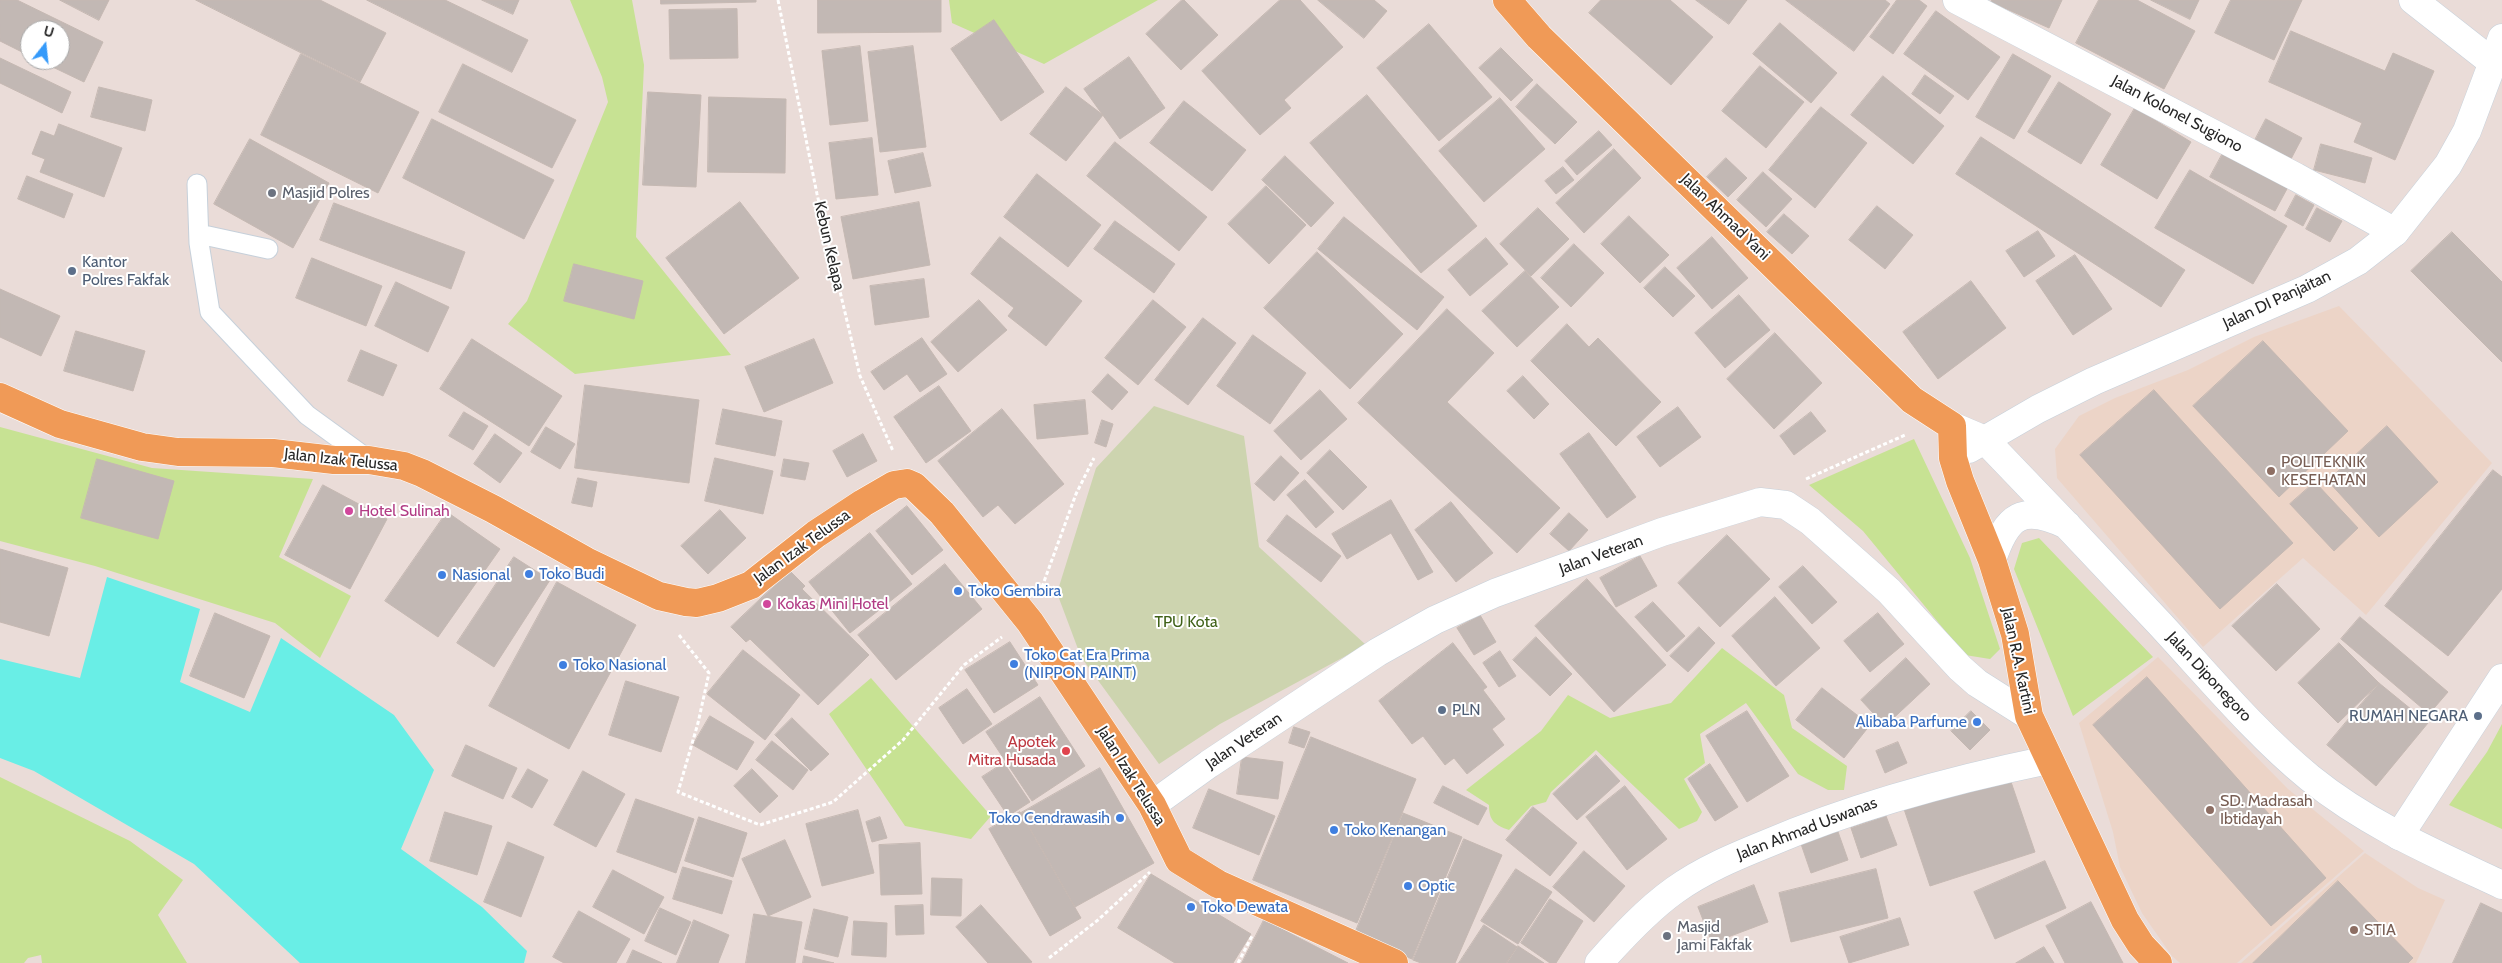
<!DOCTYPE html>
<style>
body{margin:0}
#map{position:relative;width:2502px;height:963px;overflow:hidden;background:#eadcd8;font-family:Cabin,sans-serif}
canvas{display:block}
.north{position:absolute;left:20px;top:20px;width:50px;height:50px;box-sizing:border-box;background:#fff;border:1px solid #a9a9a9;border-radius:50%;rotate:16deg;font-size:14px;font-weight:700;line-height:20px;text-align:center;color:#272727}
.north::after{content:'';display:block;margin:auto;width:18px;height:22px;background:#359afa;clip-path:polygon(50% 0,100% 100%,50% 72%,0 100%)}
</style>
<div id="map">
<canvas width="2502" height="963"></canvas>
<div class="north">U</div>
</div>
<script>
const c = document.querySelector('canvas').getContext('2d');
c.lineJoin = 'round';
function fill(path, color) { c.fillStyle = color; c.fill(path, 'evenodd'); }
function stroke(path, color, width, dash) { c.strokeStyle = color; c.lineWidth = width; c.lineCap = dash ? 'butt' : 'round'; c.setLineDash(dash || []); c.stroke(path); }
function write(font, color, halo, rows, align = 'center') {
  c.font = font + ' Cabin,sans-serif'; c.lineWidth = 4; c.setLineDash([]); c.textBaseline = 'middle'; c.strokeStyle = halo; c.fillStyle = color; for (const [text, x, y, turn = 0] of rows) {
    c.save(); c.translate(x, y); c.rotate((+turn || 0) * Math.PI / 180); c.textAlign = isNaN(turn) ? turn : align; if (halo) c.strokeText(text, 0, 0); c.fillText(text, 0, 0); c.restore();
  }
}
fill(new Path2D(`
 M2339,306l153,157 -126,152 -63,-57 -100,89 -146,-169 -2,-29 24,-33 36,-18 73,-28 66,-33z
 M2158,657l130,132 76,62 -127,112h-57l-8,-7 -30,-43 -22,-46 -7,-35 -34,-109z
 M2365,853l53,35 27,12 -29,63h-175z`), '#ecd4c7');
fill(new Path2D(`
 M570,0h62l12,65 -8,172 95,118 -156,19 -67,-50 19,-23 81,-199 -6,-25z
 M949,0h209l-114,64 -92,-41z
 M0,427l152,41 161,11 -34,78 72,39 -31,62 -45,-35 -180,-57 -95,-25z
 M1914,439l56,119 30,91 -10,10 -25,-4 -102,-124 -54,-46z
 M2039,538l114,119 -80,59 -59,-147 8,-26z
 M1722,648l62,47 8,33 55,38 -3,24h-16l-30,-16 -52,-71 -46,31 5,29 -21,16 18,33 -5,9 -18,8 -83,-79 -45,42 -5,10 -15,4 -22,24c-14,-5 -20,-9 -20,-25l-23,-15 75,-59 27,-36 42,23 61,-15z
 M871,678l120,138 -20,23 -66,-13 -76,-112z
 M2502,724v105l-53,-24 38,-53z
 M0,777l130,64 53,39 -25,35 29,48h-145l-1,-8 -13,3 -4,5h-24z`), '#c7e293');
fill(new Path2D(`
 M1154,406l90,30 15,111 107,98 -146,79 -61,40 -78,-107 -24,-64 39,-125z`), '#cdd4af');
fill(new Path2D(`
 M107,577l93,32 -20,73 70,30 31,-74 113,77 40,55 -33,79 81,58 45,44 -3,12h-224l-106,-99 -160,-93 -34,-13v-99l80,19z`), '#69eee6');
const building = new Path2D(`
 M0,0h17l86,42 -19,40 -46,-22h22v-30h-30v26l-30,-15z
 M60,0h49l-10,20z
 M196,0h124l66,33 -26,49z
 M367,0h78l83,40 -16,32z
 M482,0h37l-6,14z
 M661,0h95v2l-95,2z
 M818,0h123v32l-123,1z
 M1182,0h2l34,35 -37,35 -35,-36z
 M1280,0h20l43,47 -59,53 7,8 -31,27 -58,-64z
 M1318,0h56l13,11 -23,27z
 M1601,0h69l43,37 -42,48 -82,-72z
 M1696,0h51l-18,24z
 M1786,0h99l5,4 -36,47z
 M1897,0h22l8,6 -34,48 -23,-17z
 M1992,0h70l-13,28 -58,-26z
 M2099,0h38l58,31 -31,58 -88,-46z
 M2151,0h48l-9,19z
 M2231,0h71l-28,60 -59,-27z
 M737,9l1,49 -68,1 -1,-49z
 M1936,11l64,46 -32,43 -64,-46z
 M994,20l50,72 -43,29 -50,-72z
 M1780,23l57,50 -26,30 -58,-49z
 M1429,24l63,73 -53,44 -62,-73z
 M2291,31l94,40 8,-18 41,18 -39,89 -41,-18 8,-19 -93,-41z
 M860,46l8,75 -38,4 -8,-74z
 M913,46l13,101 -46,5 -12,-100z
 M1501,48l32,32 -22,21 -32,-33z
 M301,54l118,58 -41,81 -117,-58z
 M2013,54l38,22 -37,63 -38,-22z
 M1129,57l36,51 -45,31 -36,-50z
 M0,58l71,34 -9,21 -62,-30z
 M463,64l113,56 -24,48 -113,-56z
 M1760,66l44,36 -38,46 -44,-37z
 M1925,75l29,21 -14,18 -28,-20z
 M1883,76l61,50 -31,38 -62,-49z
 M2059,82l52,32 -30,50 -53,-32z
 M1537,84l40,38 -22,22 -39,-37z
 M99,87l53,13 -7,31 -54,-14z
 M1066,87l37,28 -37,46 -36,-27z
 M648,92l53,3 -5,92 -53,-2z
 M1367,95l110,131 -56,47 -111,-130z
 M709,97l77,2 -1,74 -77,-1z
 M1500,98l45,51 -61,53 -45,-51z
 M1184,101l62,49 -34,41 -62,-48z
 M1821,107l46,36 -52,65 -46,-38z
 M2135,108l56,34 -34,57 -56,-34z
 M432,119l122,61 -30,59 -121,-61z
 M2266,119l36,19 -11,21 -36,-19z
 M59,124l63,24 -18,49 -64,-25 5,-13 -13,-5 9,-23 13,5z
 M1599,131l13,14 -35,30 -12,-14z
 M1981,137l204,133 -24,37 -205,-133z
 M872,138l6,57 -42,4 -7,-56z
 M250,139l79,44 -36,65 -79,-44z
 M1115,142l92,75 -28,34 -92,-75z
 M2321,144l51,14 -7,25 -51,-13z
 M1614,149l27,29 -57,55 -28,-30z
 M923,153l8,33 -36,7 -7,-32z
 M2223,153l65,34 -13,24 -65,-34z
 M1285,156l49,47 -23,24 -49,-47z
 M1726,158l21,20 -19,19 -21,-20z
 M1563,167l11,13 -18,14 -11,-13z
 M2190,170l97,56 -34,58 -98,-56z
 M1763,172l29,27 -26,28 -29,-27z
 M1037,174l64,51 -33,42 -64,-50z
 M27,176l46,18 -9,24 -46,-19z
 M1266,186l40,39 -37,39 -41,-40z
 M2296,195l18,10 -11,21 -18,-10z
 M740,202l59,76 -75,56 -58,-76z
 M919,202l11,63 -77,14 -12,-62z
 M334,203l131,49 -14,37 -131,-49z
 M1877,206l36,29 -28,34 -36,-29z
 M1538,208l31,31 -38,37 -31,-32z
 M2317,208l25,13 -12,21 -24,-13z
 M1784,214l25,22 -17,18 -25,-22z
 M1629,216l40,39 -29,28 -39,-39z
 M1344,217l100,80 -27,33 -99,-81z
 M1115,221l60,43 -21,29 -60,-44z
 M2038,231l17,25 -31,21 -18,-26z
 M2452,232l50,50v80l-91,-91z
 M1000,237l82,64 -36,45 -38,-30 6,-8 -43,-34z
 M1712,237l36,41 -36,31 -35,-41z
 M1486,238l22,26 -38,32 -22,-26z
 M1574,244l30,29 -33,34 -30,-29z
 M1317,252l86,82 -53,55 -86,-81z
 M2075,255l37,54 -39,26 -37,-54z
 M312,258l70,28 -16,40 -70,-28z
 M574,264l69,17 -9,38 -70,-18z
 M1665,267l30,29 -22,21 -29,-29z
 M1525,271l34,36 -42,40 -35,-36z
 M924,279l5,38 -54,8 -5,-39z
 M1971,281l35,47 -68,51 -35,-47z
 M396,282l53,25 -21,45 -53,-26z
 M0,289l60,27 -19,40 -41,-19z
 M1739,295l31,35 -45,38 -30,-35z
 M979,300l28,30 -49,42 -27,-30z
 M1153,300l33,27 -48,58 -33,-27z
 M1447,309l47,44 -47,49 113,106 -43,45 -159,-150z
 M1203,318l33,25 -48,62 -33,-25z
 M1567,324l22,23 9,-9 63,64 -45,44 -85,-85z
 M76,331l69,20 -12,40 -69,-20z
 M1775,333l47,50 -48,46 -47,-50z
 M1253,335l53,38 -36,51 -53,-38z
 M922,338l25,36 -27,18 -13,-18 -23,16 -13,-18z
 M472,339l90,57 -33,50 -89,-57z
 M814,339l19,44 -69,29 -19,-45z
 M2263,341l85,90 -69,66 -86,-91z
 M361,350l36,15 -14,31 -35,-15z
 M1108,374l20,18 -16,18 -20,-18z
 M1523,376l26,28 -15,15 -27,-28z
 M585,385l114,15 -10,83 -114,-15z
 M939,386l32,45 -45,32 -32,-46z
 M1320,390l27,29 -46,41 -27,-29z
 M2154,390l139,153 -73,66 -140,-154z
 M1085,400l3,34 -51,5 -3,-34z
 M1678,407l23,30 -41,30 -23,-30z
 M723,409l59,12 -7,35 -59,-12z
 M1002,409l62,75 -49,40 -17,-19 -15,12 -45,-56z
 M464,412l24,14 -15,24 -24,-14z
 M1811,412l15,19 -32,24 -14,-19z
 M1102,420l11,4 -7,23 -11,-4z
 M2387,426l51,56 -59,55 -51,-56z
 M546,427l29,17 -15,25 -29,-17z
 M1589,433l47,64 -29,21 -47,-64z
 M495,434l27,19 -22,30 -26,-19z
 M863,434l14,27 -30,16 -14,-26z
 M1330,450l37,37 -24,23 -36,-37z
 M1281,456l18,17 -25,28 -19,-17z
 M715,458l58,13 -10,43 -58,-13z
 M97,459l77,22 -16,58 -77,-21z
 M784,459l25,4 -4,17 -24,-4z
 M2493,470l9,7v112l-54,67 -63,-50z
 M578,478l19,4 -5,25 -20,-4z
 M1305,480l29,32 -18,16 -29,-33z
 M2315,482l43,46 -24,23 -44,-47z
 M323,485l64,34 -37,70 -65,-34z
 M1391,500l42,72 -15,8 -27,-47 -44,26 -15,-25z
 M1451,502l42,51 -37,29 -41,-52z
 M907,506l36,44 -31,25 -36,-44z
 M720,510l26,28 -38,36 -27,-28z
 M447,512l53,37 -62,88 -53,-36z
 M1569,513l19,17 -19,21 -19,-17z
 M1287,515l54,41 -20,26 -54,-41z
 M870,533l42,51 -62,49 -41,-51z
 M1727,535l43,44 -50,48 -42,-44z
 M0,549l68,19 -19,68 -49,-14z
 M1640,556l17,30 -41,21 -16,-29z
 M514,557l36,23 -56,87 -37,-24z
 M945,564l37,45 -86,71 -38,-45z
 M1803,566l34,36 -25,22 -33,-37z
 M790,571l15,15 -3,3 67,66 -51,50 -68,-66 -4,3 -15,-15z
 M1587,579l79,86 -52,47 -79,-86z
 M557,582l79,43 -67,124 -80,-43z
 M2277,584l43,45 -44,42 -44,-45z
 M1775,597l45,51 -44,38 -44,-50z
 M1653,602l32,34 -18,16 -32,-35z
 M215,613l55,23 -26,62 -54,-22z
 M1878,613l26,31 -34,28 -26,-31z
 M1480,615l16,27 -22,13 -17,-27z
 M2360,617l88,75 -19,22 -88,-75z
 M1699,627l16,16 -27,29 -18,-16z
 M1536,637l36,37 -22,22 -37,-36z
 M1010,642l28,43 -44,28 -29,-43z
 M1453,643l34,44 -4,3 22,29 -13,10 12,16 -37,29 -13,-16 -9,7 -22,-29 -11,8 -33,-43z
 M2339,643l40,40 -41,40 -40,-40z
 M743,650l57,45 -35,45 -58,-46z
 M1500,651l16,25 -17,11 -16,-24z
 M1906,658l24,26 -45,42 -24,-26z
 M2147,677l179,201 -55,48 -178,-201z
 M626,681l53,16 -18,55 -52,-17z
 M2379,683l49,40 -52,63 -49,-41z
 M1822,688l48,37 -26,33 -48,-38z
 M967,689l25,35 -29,20 -24,-36z
 M1040,697l45,69 -53,35 -46,-69z
 M1747,711l42,65 -42,26 -41,-66z
 M1971,711l19,19 -20,20 -19,-19z
 M710,716l44,26 -17,28 -44,-25z
 M792,718l37,36 -18,17 -36,-36z
 M1294,727l16,5 -6,16 -15,-5z
 M1311,737l105,42 -59,144 -104,-43z
 M772,741l36,29 -15,20 -37,-30z
 M1898,742l9,21 -22,10 -9,-22z
 M466,745l51,23 -14,31 -51,-23z
 M1596,755l24,26 -43,39 -24,-26z
 M1242,757l41,5 -5,37 -41,-5z
 M1004,763l26,39 -22,14 -26,-39z
 M1710,764l28,43 -23,14 -27,-42z
 M1100,768l54,95 -79,44 -54,-94z
 M528,769l20,11 -16,28 -20,-11z
 M752,769l26,27 -18,17 -26,-27z
 M583,771l42,23 -29,53 -42,-22z
 M2009,776l26,76 -105,34 -26,-77z
 M1443,786l44,22 -9,17 -44,-22z
 M1625,786l42,53 -40,31 -41,-53z
 M1209,789l66,27 -16,39 -66,-27z
 M636,799l58,20 -18,54 -59,-21z
 M1533,807l44,36 -27,33 -44,-36z
 M858,810l16,63 -52,13 -16,-62z
 M445,812l47,14 -15,49 -47,-14z
 M1020,812l61,106 -31,18 -61,-107z
 M1403,813l59,24 -50,122 -58,-23z
 M1886,816l11,29 -36,13 -10,-30z
 M699,817l48,16 -14,44 -48,-16z
 M880,817l7,21 -15,4 -6,-20z
 M1837,829l11,31 -37,13 -11,-32z
 M1464,839l38,16 -47,108h-34l-8,-3z
 M785,840l26,57 -43,19 -26,-57z
 M508,842l36,15 -23,60 -37,-15z
 M920,843l2,51 -41,1 -2,-50z
 M1584,851l41,35 -31,36 -41,-35z
 M2045,861l21,47 -71,31 -21,-47z
 M683,867l49,14 -10,33 -49,-15z
 M1516,869l36,23 -34,52 -37,-23z
 M1876,869l12,49 -97,24 -12,-49z
 M613,870l51,27 -20,37 -51,-27z
 M1151,874l100,60 -18,29h-58l-57,-35z
 M932,878l30,1 -1,37 -30,-1z
 M2338,881l75,77 -5,5h-155z
 M1754,885l14,37 -56,21 -14,-36z
 M1550,899l33,22 -27,42h-6l-29,-20z
 M2091,902l32,61h-58l-19,-37z
 M2481,903l21,10v50h-49z
 M923,905l1,29 -28,1 -1,-29z
 M981,905l51,57 -2,1h-42l-32,-36z
 M660,908l31,14 -15,33 -31,-14z
 M814,909l34,8 -10,40 -33,-8z
 M579,911l51,28 -14,24h-52l-11,-6z
 M754,914l48,8 -7,41h-49z
 M1900,918l9,27 -60,18 -9,-26z
 M694,920l35,15 -11,28h-41z
 M1264,920l84,43h-106z
 M854,921l33,2 -1,34 -34,-2z
 M1484,925l33,22 -11,16h-47z
 M1518,946l26,17h-37z
 M2044,947l10,16h-38z
 M633,950l29,13h-35z
 M804,956l30,7h-31z`);
fill(building, '#c2b8b4');
stroke(building, '#c5b8b2', 1);
const service = new Path2D(`
 M197,184l2,59 11,69 97,103 62,45
 M199,234l69,15`);
const minor = new Path2D(`
 M1957,0l339,177 99,55
 M2413,0l79,62
 M2399,836l103,-158
 M1599,963c23,-26 48,-53 76,-73 28,-20 59,-33 91,-46 91,-39 185,-64 282,-84`);
const tertiary = new Path2D(`
 M1152,805l57,-41 169,-112 57,-32 60,-27 99,-36 68,-25 98,-30 26,3 24,16 79,70 71,77 17,15 52,33`);
const secondary = new Path2D(`
 M1952,426l33,14c59,61 117,122 175,184 49,53 95,109 150,154 58,47 126,76 192,107
 M1969,449l69,-40 56,-28 213,-92 51,-28 37,-29 53,-67 19,-34 35,-93
 M1992,560c15,-45 30,-56 75,-35`);
const primary = new Path2D(`
 M1507,0l32,37 373,363 40,26 1,32 7,23 32,79 23,74 14,82 96,204 16,25 17,18
 M0,397l60,27 82,23 36,5 95,1 61,7h35l35,6 18,7 71,36 93,52 73,35 27,6 11,1 21,-5 33,-13 65,-51 47,-31 31,-18 13,-2 7,3 28,27 88,109 122,183 27,55 39,24 176,79`);
stroke(service, '#c6d0da', 21);
stroke(minor, '#c6d0da', 29);
stroke(tertiary, '#c6d0da', 29);
stroke(secondary, '#c6d0da', 29);
stroke(primary, '#fff', 29);
stroke(new Path2D(`
 M778,0l39,194 43,182 33,75
 M1806,479l99,-44
 M1042,587l34,-93 18,-36
 M679,635l30,38 -11,50 -20,69 82,33 73,-23 70,-62 61,-75 38,-28
 M1049,958l49,-38 52,-48
 M1238,963l14,-27`), '#fff', 3, [4, 2.5]);
stroke(service, '#fff', 19);
stroke(minor, '#fff', 28);
stroke(tertiary, '#fff', 28);
stroke(secondary, '#fff', 28);
stroke(primary, '#f09a57', 28);
for (const [x, y, r, color] of [
 [272,193,5,"#6b7280"],
 [72,271,5,"#5c6f8a"],
 [2271,471,5,"#8d6e63"],
 [349,511,5,"#d1479c"],
 [529,574,5,"#3f7fe0"],
 [442,575,5,"#3f7fe0"],
 [958,591,5,"#3f7fe0"],
 [767,604,5,"#d1479c"],
 [1014,664,5,"#3f7fe0"],
 [563,665,5,"#3f7fe0"],
 [1442,710,5,"#5c6f8a"],
 [2478,716,5,"#5c6f8a"],
 [1977,722,5,"#3f7fe0"],
 [1066,751,5,"#e0444e"],
 [2210,810,5,"#8d6e63"],
 [1120,818,5,"#3f7fe0"],
 [1334,830,5,"#3f7fe0"],
 [1408,886,5,"#3f7fe0"],
 [1191,907,5,"#3f7fe0"],
 [2354,930,5,"#8d6e63"],
 [1667,936,5,"#6b7280"]
]) { const dot = new Path2D(); dot.arc(x, y, r, 0, 2 * Math.PI); c.fillStyle = color; c.fill(dot); stroke(dot, '#fff', 2); }
write('16px', '#272727', '#fff', [
 ["Jalan Kolonel Sugiono",2177,114,28],
 ["Jalan Ahmad Yani",1725,217,44],
 ["Kebun Kelapa",829,246,77],
 ["Jalan DI Panjaitan",2277,300,-25],
 ["Jalan Izak Telussa",341,460,6],
 ["Jalan Izak Telussa",802,547,-36],
 ["Jalan Veteran",1601,555,-20],
 ["Jalan R.A. Kartini",2018,661,78],
 ["Jalan Diponegoro",2209,677,47],
 ["Jalan Veteran",1244,741,-34],
 ["Jalan Izak Telussa",1131,776,58],
 ["Jalan Ahmad Uswanas",1807,829,-21]
]);
write('16px', '#5b616d', '#fff', [
 ["Masjid Polres",282,193],
 ["Masjid",1677,927],
 ["Jami Fakfak",1677,945]
], 'left');
write('16px', '#4e5e75', '#fff', [
 ["Kantor",82,262],
 ["Polres Fakfak",82,280],
 ["PLN",1452,710],
 ["RUMAH NEGARA",2468,716,"right"]
], 'left');
write('16px', '#785e54', '#fff', [
 ["POLITEKNIK",2281,462],
 ["KESEHATAN",2281,480],
 ["SD. Madrasah",2220,801],
 ["Ibtidayah",2220,819],
 ["STIA",2364,930]
], 'left');
write('16px', '#b23c85', '#fff', [
 ["Hotel Sulinah",359,511],
 ["Kokas Mini Hotel",777,604]
], 'left');
write('16px', '#366cbe', '#fff', [
 ["Toko Budi",539,574],
 ["Nasional",452,575],
 ["Toko Gembira",968,591],
 ["Toko Cat Era Prima",1024,655],
 ["(NIPPON PAINT)",1024,673],
 ["Toko Nasional",573,665],
 ["Alibaba Parfume",1967,722,"right"],
 ["Toko Cendrawasih",1110,818,"right"],
 ["Toko Kenangan",1344,830],
 ["Optic",1418,886],
 ["Toko Dewata",1201,907]
], 'left');
write('16px', '#406219', '#fff', [
 ["TPU Kota",1186,622]
]);
write('16px', '#be3a42', '#fff', [
 ["Apotek",1056,742],
 ["Mitra Husada",1056,760]
], 'right');
</script>
